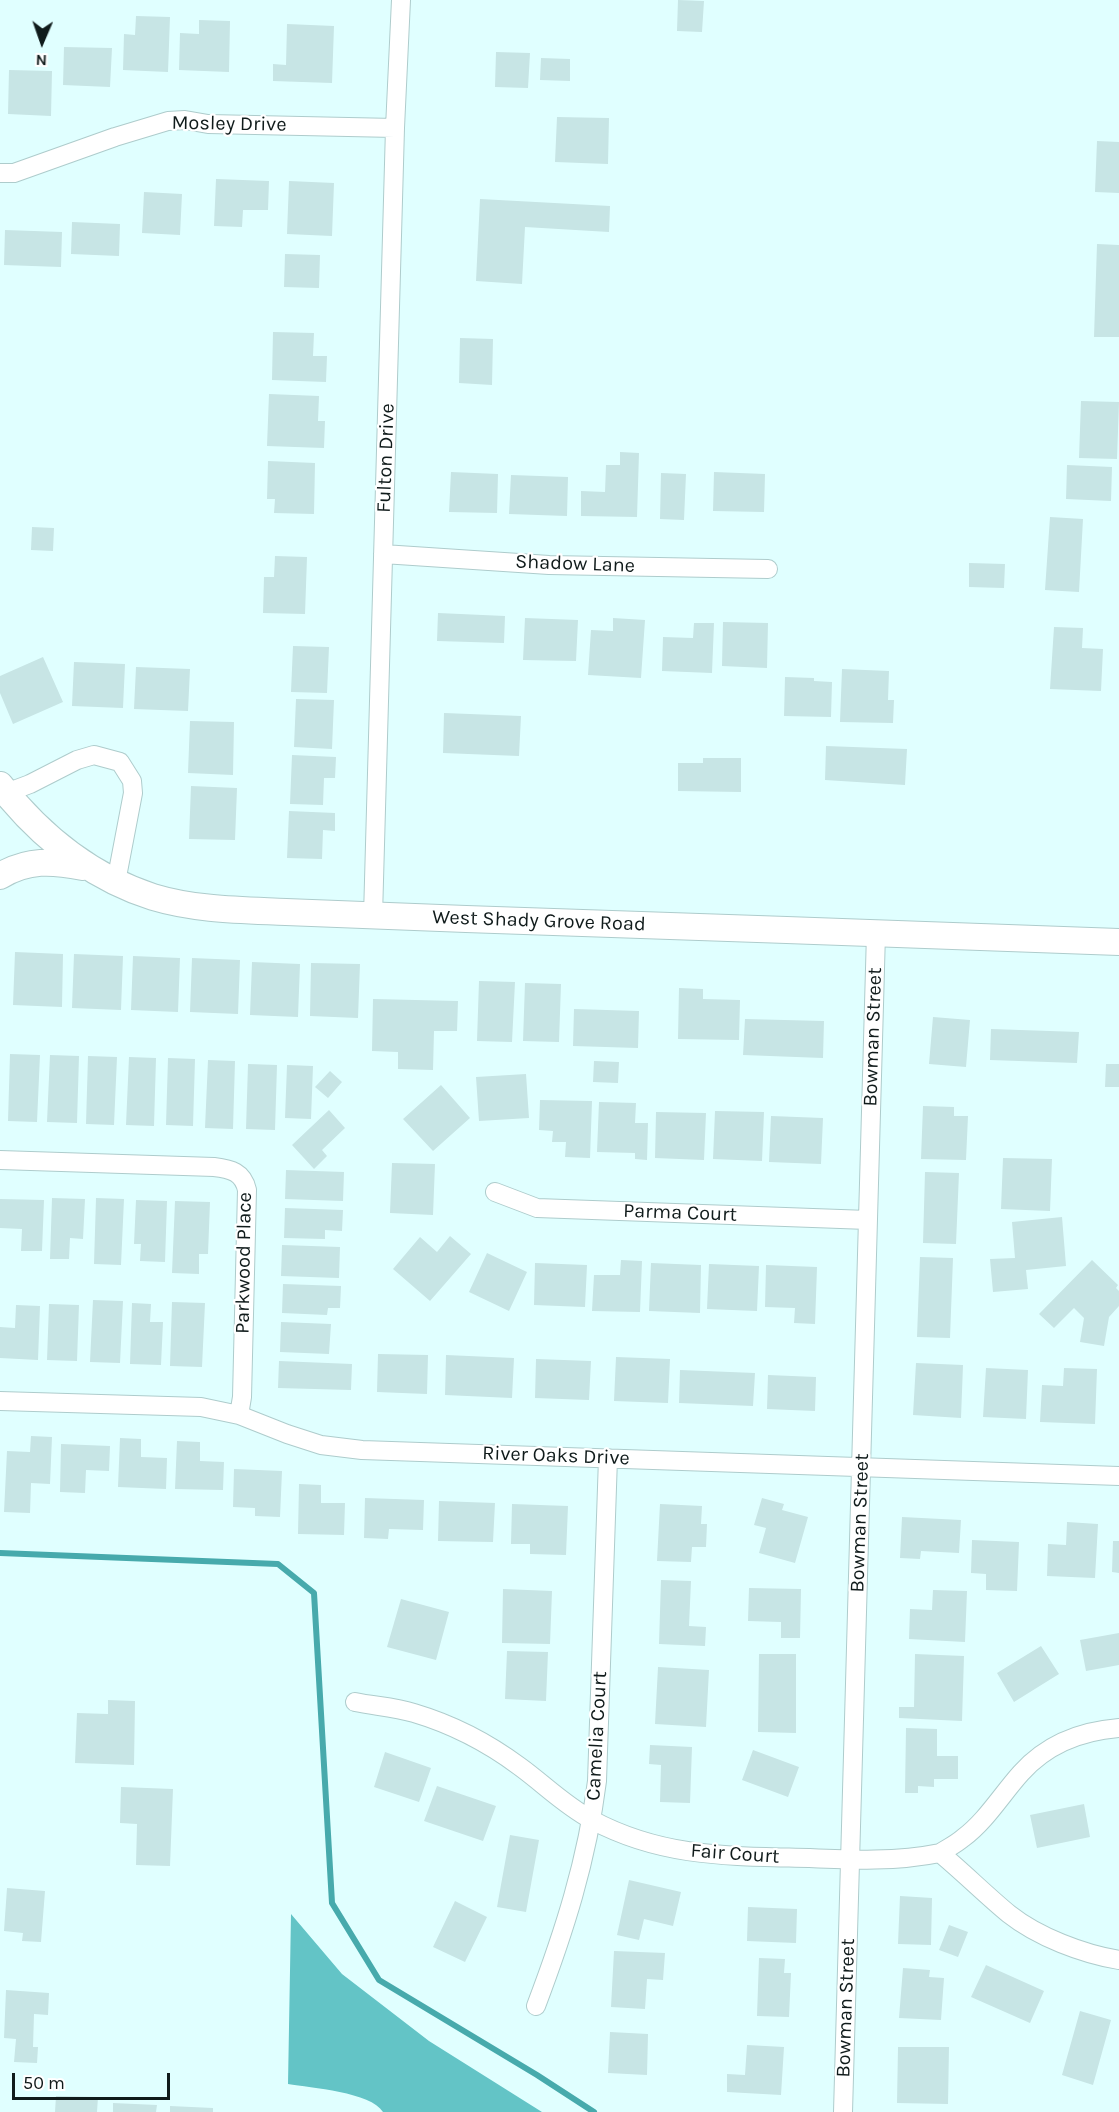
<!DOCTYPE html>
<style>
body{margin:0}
#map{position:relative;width:1119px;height:2112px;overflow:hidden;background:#e0ffff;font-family:Karla,sans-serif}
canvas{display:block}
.north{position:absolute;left:12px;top:12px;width:60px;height:60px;-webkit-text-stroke:4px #fff;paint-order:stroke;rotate:182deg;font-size:16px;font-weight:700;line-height:24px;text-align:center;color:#101b1b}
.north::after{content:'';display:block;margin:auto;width:21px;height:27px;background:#101b1b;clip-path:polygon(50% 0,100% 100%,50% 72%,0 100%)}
.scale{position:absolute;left:12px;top:2073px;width:158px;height:27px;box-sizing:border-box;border:3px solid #101b1b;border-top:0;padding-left:8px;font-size:18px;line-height:21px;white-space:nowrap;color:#101b1b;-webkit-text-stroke:4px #fff;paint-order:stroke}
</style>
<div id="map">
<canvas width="1119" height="2112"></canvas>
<div class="north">N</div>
<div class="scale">50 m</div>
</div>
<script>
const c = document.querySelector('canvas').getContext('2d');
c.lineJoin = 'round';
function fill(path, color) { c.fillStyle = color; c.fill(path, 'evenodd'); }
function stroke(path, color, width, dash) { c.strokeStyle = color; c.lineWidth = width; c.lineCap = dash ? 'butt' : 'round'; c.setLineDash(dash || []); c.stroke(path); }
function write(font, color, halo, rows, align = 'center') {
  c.font = font + ' Karla,sans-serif'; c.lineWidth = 4.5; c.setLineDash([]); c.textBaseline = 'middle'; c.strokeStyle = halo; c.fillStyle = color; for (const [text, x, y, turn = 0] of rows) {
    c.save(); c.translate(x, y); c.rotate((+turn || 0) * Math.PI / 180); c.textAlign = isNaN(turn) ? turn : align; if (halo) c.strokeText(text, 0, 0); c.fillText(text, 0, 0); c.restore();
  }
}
fill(new Path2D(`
 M291,1914l51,60 87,67 113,71h-159c-12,-20 -72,-24 -95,-28z`), '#63c4c6');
stroke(new Path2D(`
 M0,1553l278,11 36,29 18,310 47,77 158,95 57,37`), '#47aaac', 6);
fill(new Path2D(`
 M678,0l26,1 -2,31 -25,-1z
 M136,16l34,1 -2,55 -45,-2 1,-36 11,1z
 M199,20l31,1 -1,51 -50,-2 1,-37 19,1z
 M287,24l47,2 -2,57 -59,-2v-17l13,1z
 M64,47l48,1 -2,39 -47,-2z
 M496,52l34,1 -2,35 -33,-1z
 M541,58l29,1v22l-30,-1z
 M9,70l43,1 -1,45 -43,-2z
 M557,117l52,1 -1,46 -53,-2z
 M1097,141l22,1v51l-24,-1z
 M216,179l53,2 -1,29h-25l-1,17 -28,-1z
 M289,181l45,2 -2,53 -45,-2z
 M144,192l38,2 -2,41 -38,-2z
 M480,199l130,7 -1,26 -84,-5 -3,57 -46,-3z
 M72,222l48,2 -1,32 -48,-2z
 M5,230l57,2 -1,35 -57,-2z
 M1097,244l22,1v92h-25z
 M285,254l35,1 -1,33 -35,-1z
 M273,332l41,1 -1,23h14l-1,26 -54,-2z
 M460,338l33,1 -1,46 -33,-2z
 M269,394l50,2 -1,25h7l-1,27 -57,-2z
 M1081,401l38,1 -2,57 -38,-1z
 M620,452l19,1 -2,64 -56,-1v-25l24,1 1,-27h14z
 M268,461l47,2 -1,51 -40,-1 1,-14h-8z
 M1067,465l45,2 -1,34 -45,-2z
 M451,472l47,2 -1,39 -48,-1z
 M714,472l51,2 -1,38 -51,-1z
 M661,473l25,1 -2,46 -24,-1z
 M511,475l57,2 -1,39 -58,-2z
 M1050,517l33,2 -4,73 -34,-2z
 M32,527l22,1 -1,23 -22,-1z
 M275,556l32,1 -2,57 -42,-1 1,-36h10z
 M969,563l36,1 -1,24 -35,-1z
 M438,613l67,3 -1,27 -67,-2z
 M525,618l53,2 -2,41 -53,-1z
 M613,618l32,2 -4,58 -53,-3 3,-45 22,1z
 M723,622l45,1 -1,45 -45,-2z
 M694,623h20l-2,50 -50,-2 1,-34 30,1z
 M1054,627l29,1 -1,20 21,1 -2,42 -51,-2z
 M293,646l36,1 -2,46 -36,-1z
 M43,657l20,45 -50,22 -13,-31v-17z
 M74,662l51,2 -2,44 -51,-2z
 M136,667l54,2 -2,42 -54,-2z
 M842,669l47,2 -1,29h6l-1,23 -53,-1z
 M785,677l29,1v3l18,1 -1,35 -47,-1z
 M296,699l38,1 -2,49 -38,-2z
 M444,713l77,3 -2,40 -76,-3z
 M190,721l44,1 -1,53 -45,-2z
 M826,746l81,3 -2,36 -80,-5z
 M292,755l44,2 -1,21h-11l-1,27 -33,-1z
 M703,758h38v34l-63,-1v-28h25z
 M191,786l46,2 -2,52 -46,-1z
 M289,811l46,2v18l-12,-1 -1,29 -35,-1z
 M15,952l48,2 -1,53 -49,-2z
 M74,954l49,2 -2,54 -49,-2z
 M133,956l47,2 -2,54 -47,-2z
 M192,958l48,2 -2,54 -48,-2z
 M252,962l48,2 -2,53 -48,-2z
 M311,963l49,1 -2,54 -48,-2z
 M479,981l36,1 -3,60 -35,-1z
 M525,983l36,1 -2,58 -36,-1z
 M679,988l24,1v10l37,1 -1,40 -61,-1z
 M373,999l85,2 -1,30h-23l-1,39 -35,-1v-17l-26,-1z
 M574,1009l65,2 -1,37 -65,-2z
 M933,1017l37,3 -4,47 -37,-3z
 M745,1019l79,2 -1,37 -80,-3z
 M991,1029l88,3 -2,31 -87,-3z
 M10,1054l30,1 -3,67 -29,-1z
 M50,1055l29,1 -2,67 -30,-1z
 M88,1056l29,1 -3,68 -28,-1z
 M129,1057l27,1 -2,68 -28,-1z
 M168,1058l27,1 -2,67 -27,-1z
 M208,1060l27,1 -2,68 -28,-1z
 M594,1061l25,1 -1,21 -25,-1z
 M248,1064l29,1 -2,65 -29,-1z
 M1106,1064h13v23h-14z
 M287,1065l26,1 -2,53 -26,-1z
 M330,1071l12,11 -14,16 -13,-11z
 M526,1074l3,44 -50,3 -3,-44z
 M441,1085l29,33 -37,33 -30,-32z
 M540,1100l52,1 -2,57 -25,-1 1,-15h-14l1,-11 -14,-1z
 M599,1102l37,1 -1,20h13l-1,37 -12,-1v-6l-38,-1z
 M923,1106l31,1v9h14l-2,44 -45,-1z
 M329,1110l16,18 -23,22 5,6 -13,13 -22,-24z
 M715,1111l49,1 -2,49 -49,-2z
 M656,1112l50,1 -2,47 -49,-2z
 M771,1116l52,2 -2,46 -52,-2z
 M1003,1158l49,1 -2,52 -49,-2z
 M392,1163l43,1 -2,51 -43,-2z
 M286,1170l58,2 -1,29 -58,-2z
 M925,1172l34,1 -3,71 -33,-1z
 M52,1198l33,1 -2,40 -13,-1 -1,21h-19z
 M96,1198l28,1 -3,66 -27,-1z
 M0,1199l44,1 -2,51h-21l1,-22 -22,-1z
 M136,1200l31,1 -2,61 -25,-1 1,-17h-7z
 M175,1201l35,1 -2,52h-9v20l-27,-1z
 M285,1208l58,2 -1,21 -17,-1v9l-41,-1z
 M1062,1217l4,49 -40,4 2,19 -35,3 -3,-33 25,-1 -3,-36z
 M450,1236l21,18 -41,47 -37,-32 27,-32 17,15z
 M282,1245l58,2 -1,31 -58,-2z
 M487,1253l40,19 -18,39 -40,-19z
 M920,1257l33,1 -3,80 -33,-1z
 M621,1260l21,1 -2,51 -48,-1 2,-36h26z
 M1092,1260l26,25 -2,3 3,3v15l-10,11 -5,29 -24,-4 4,-24 -10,-10 -20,20 -15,-14z
 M535,1263l52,2 -2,42 -51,-2z
 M651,1263l50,2 -1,48 -51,-2z
 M709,1264l50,2 -2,45 -50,-2z
 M766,1265l51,2 -2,57 -21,-1 1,-15 -30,-1z
 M283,1284l58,2 -1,22h-12l-1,7 -45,-2z
 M93,1300l30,1 -3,62 -30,-1z
 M172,1302l33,1 -3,64 -32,-1z
 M132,1303l19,1 -1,18h13l-2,43 -31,-1z
 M49,1304l30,1 -2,56 -30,-1z
 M16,1305l24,1 -2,54 -38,-2v-31l15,1z
 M281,1322l50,2 -2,30 -49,-2z
 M378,1354l50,1 -1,39 -50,-2z
 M446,1355l68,3 -2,40 -67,-3z
 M616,1357l54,2 -2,44 -54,-2z
 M536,1359l55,2 -2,39 -54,-2z
 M279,1361l73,3 -1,26 -73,-2z
 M916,1363l47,2 -2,53 -48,-3z
 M986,1368l42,2 -2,49 -43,-2z
 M1064,1368l33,1 -2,55 -55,-2 2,-37 21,1z
 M680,1370l75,3 -2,33 -74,-3z
 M768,1375l48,2 -1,34 -48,-2z
 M31,1436l21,1 -2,47 -19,-1 -1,30 -26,-1 3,-61 23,1z
 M120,1438l21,1v18l26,1 -1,31 -48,-2z
 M177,1441l23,1v19l24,1 -1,28 -48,-1z
 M61,1444l49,2 -1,25 -23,-1 -1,23 -25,-1z
 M234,1469l48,2 -2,46 -25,-1v-8l-22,-1z
 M299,1484l22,1v18h24l-1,32 -46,-1z
 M365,1498l59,2 -1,30 -34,-1 -1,10 -24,-1z
 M762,1498l22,6 -2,6 26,7 -13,46 -36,-10 7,-25 -12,-3z
 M439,1501l56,2 -2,39 -55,-1z
 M512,1504l56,2 -2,49 -36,-1v-10h-19z
 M660,1504l42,2 -1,18h6l-1,23h-14l-1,15 -34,-1z
 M902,1517l59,3 -2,33 -38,-2 -1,8 -20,-1z
 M1067,1522l31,2 -3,54 -48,-2 1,-32 18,1z
 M972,1540l47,2 -2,49 -31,-1v-16l-15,-1z
 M1113,1541h6v32l-7,-1z
 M661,1580l30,1 -2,45 17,1 -1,19 -46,-2z
 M749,1588l52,1 -1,49h-19v-16l-33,-1z
 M503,1589l49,2 -2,53 -48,-1z
 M933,1590l34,1 -2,51 -56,-3 1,-30 22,1z
 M401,1599l48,13 -13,48 -49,-13z
 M1119,1633v32l-33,6 -6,-31z
 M1041,1646l18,28 -45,28 -17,-29z
 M507,1651l41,1 -2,49 -41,-2z
 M759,1654h37v79l-38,-1z
 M915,1654l49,2 -2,65 -63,-3v-11h15z
 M658,1667l51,3 -3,57 -51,-3z
 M108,1700l27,1 -1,64 -59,-2 2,-50 31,1z
 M906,1728l31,1v27h21v23h-24v8l-16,-1v7h-13z
 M650,1745l42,2 -2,56 -30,-1 1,-37 -12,-1z
 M753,1750l46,17 -11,30 -46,-17z
 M385,1752l46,16 -12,34 -45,-15z
 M437,1786l59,20 -13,35 -59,-20z
 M121,1787l52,2 -3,77 -34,-1 1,-41 -17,-1z
 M1084,1804l6,33 -53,11 -7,-33z
 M510,1835l29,5 -13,72 -29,-5z
 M629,1880l52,12 -8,34 -29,-7 -5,21 -22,-5z
 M7,1888l38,3 -4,51 -19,-1 1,-8 -19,-2z
 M900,1896l32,2 -1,47 -33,-1z
 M455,1901l32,16 -22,45 -32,-15z
 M748,1907l49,2 -1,34 -49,-2z
 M949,1925l19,7 -10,25 -19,-7z
 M614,1951l51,2 -2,27 -16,-1 -2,30 -34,-2z
 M759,1958l26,1 -1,14h7l-2,44 -32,-1z
 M986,1965l58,26 -14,32 -59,-26z
 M903,1968l27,2 -1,7 15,1 -3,42 -42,-2z
 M6,1990l43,3 -1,22 -14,-1 -1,33h5l-1,16 -23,-1 2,-23 -12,-1z
 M1080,2011l31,9 -18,65 -31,-10z
 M610,2032l38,2 -1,41 -39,-2z
 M747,2045l37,2 -3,48 -54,-3v-18l18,1z
 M898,2047h51l-1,57 -51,-1z
 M56,2096l42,1 -1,15h-42z
 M113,2103l44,2 -1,7h-43z
 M170,2106l43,2v4h-43z`), '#c7e5e5');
const street = new Path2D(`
 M0,173h14l101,-36 53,-16 17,-1 23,4 187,4
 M383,554l166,11 219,4
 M6,793l24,-9 47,-24 17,-5 26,7 12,19 1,12 -17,89
 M373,916l22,-788 6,-128
 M0,1160l214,7c17,2 29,5 33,23l-5,207 -3,18
 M495,1192l42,16 331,12
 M0,1401l201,6 38,8 48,19 34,11 41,5 757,26
 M355,1702c19,4 40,5 59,11 37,11 74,30 105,53 25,18 45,39 73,54 71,38 139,36 217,38 44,2 87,4 131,-5 24,20 46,42 69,61 29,23 74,40 110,46
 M940,1853c8,-5 16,-9 23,-15 23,-17 39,-44 58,-65 26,-29 60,-42 98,-45
 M536,2006c28,-74 51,-145 61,-225l11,-323
 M843,2112l33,-1179`);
const secondary = new Path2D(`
 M0,785c40,51 91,92 153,112 43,13 88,13 133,15 60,2 120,5 180,7 218,7 435,15 653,23
 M0,876c28,-17 52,-15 83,-9`);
stroke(street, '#aecccc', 20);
stroke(secondary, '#aecccc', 28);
stroke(street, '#fff', 18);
stroke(secondary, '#fff', 26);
write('20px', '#101b1b', '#fff', [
 ["Mosley Drive",229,124,1],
 ["Fulton Drive",386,458,-88],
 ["Shadow Lane",575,564,2],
 ["West Shady Grove Road",539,921,2],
 ["Bowman Street",873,1037,-88],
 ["Parma Court",680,1213,2],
 ["Parkwood Place",244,1263,-89],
 ["River Oaks Drive",556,1456,2],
 ["Bowman Street",860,1523,-88],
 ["Camelia Court",597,1736,-87],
 ["Fair Court",735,1854,4],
 ["Bowman Street",846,2008,-88]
]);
</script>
